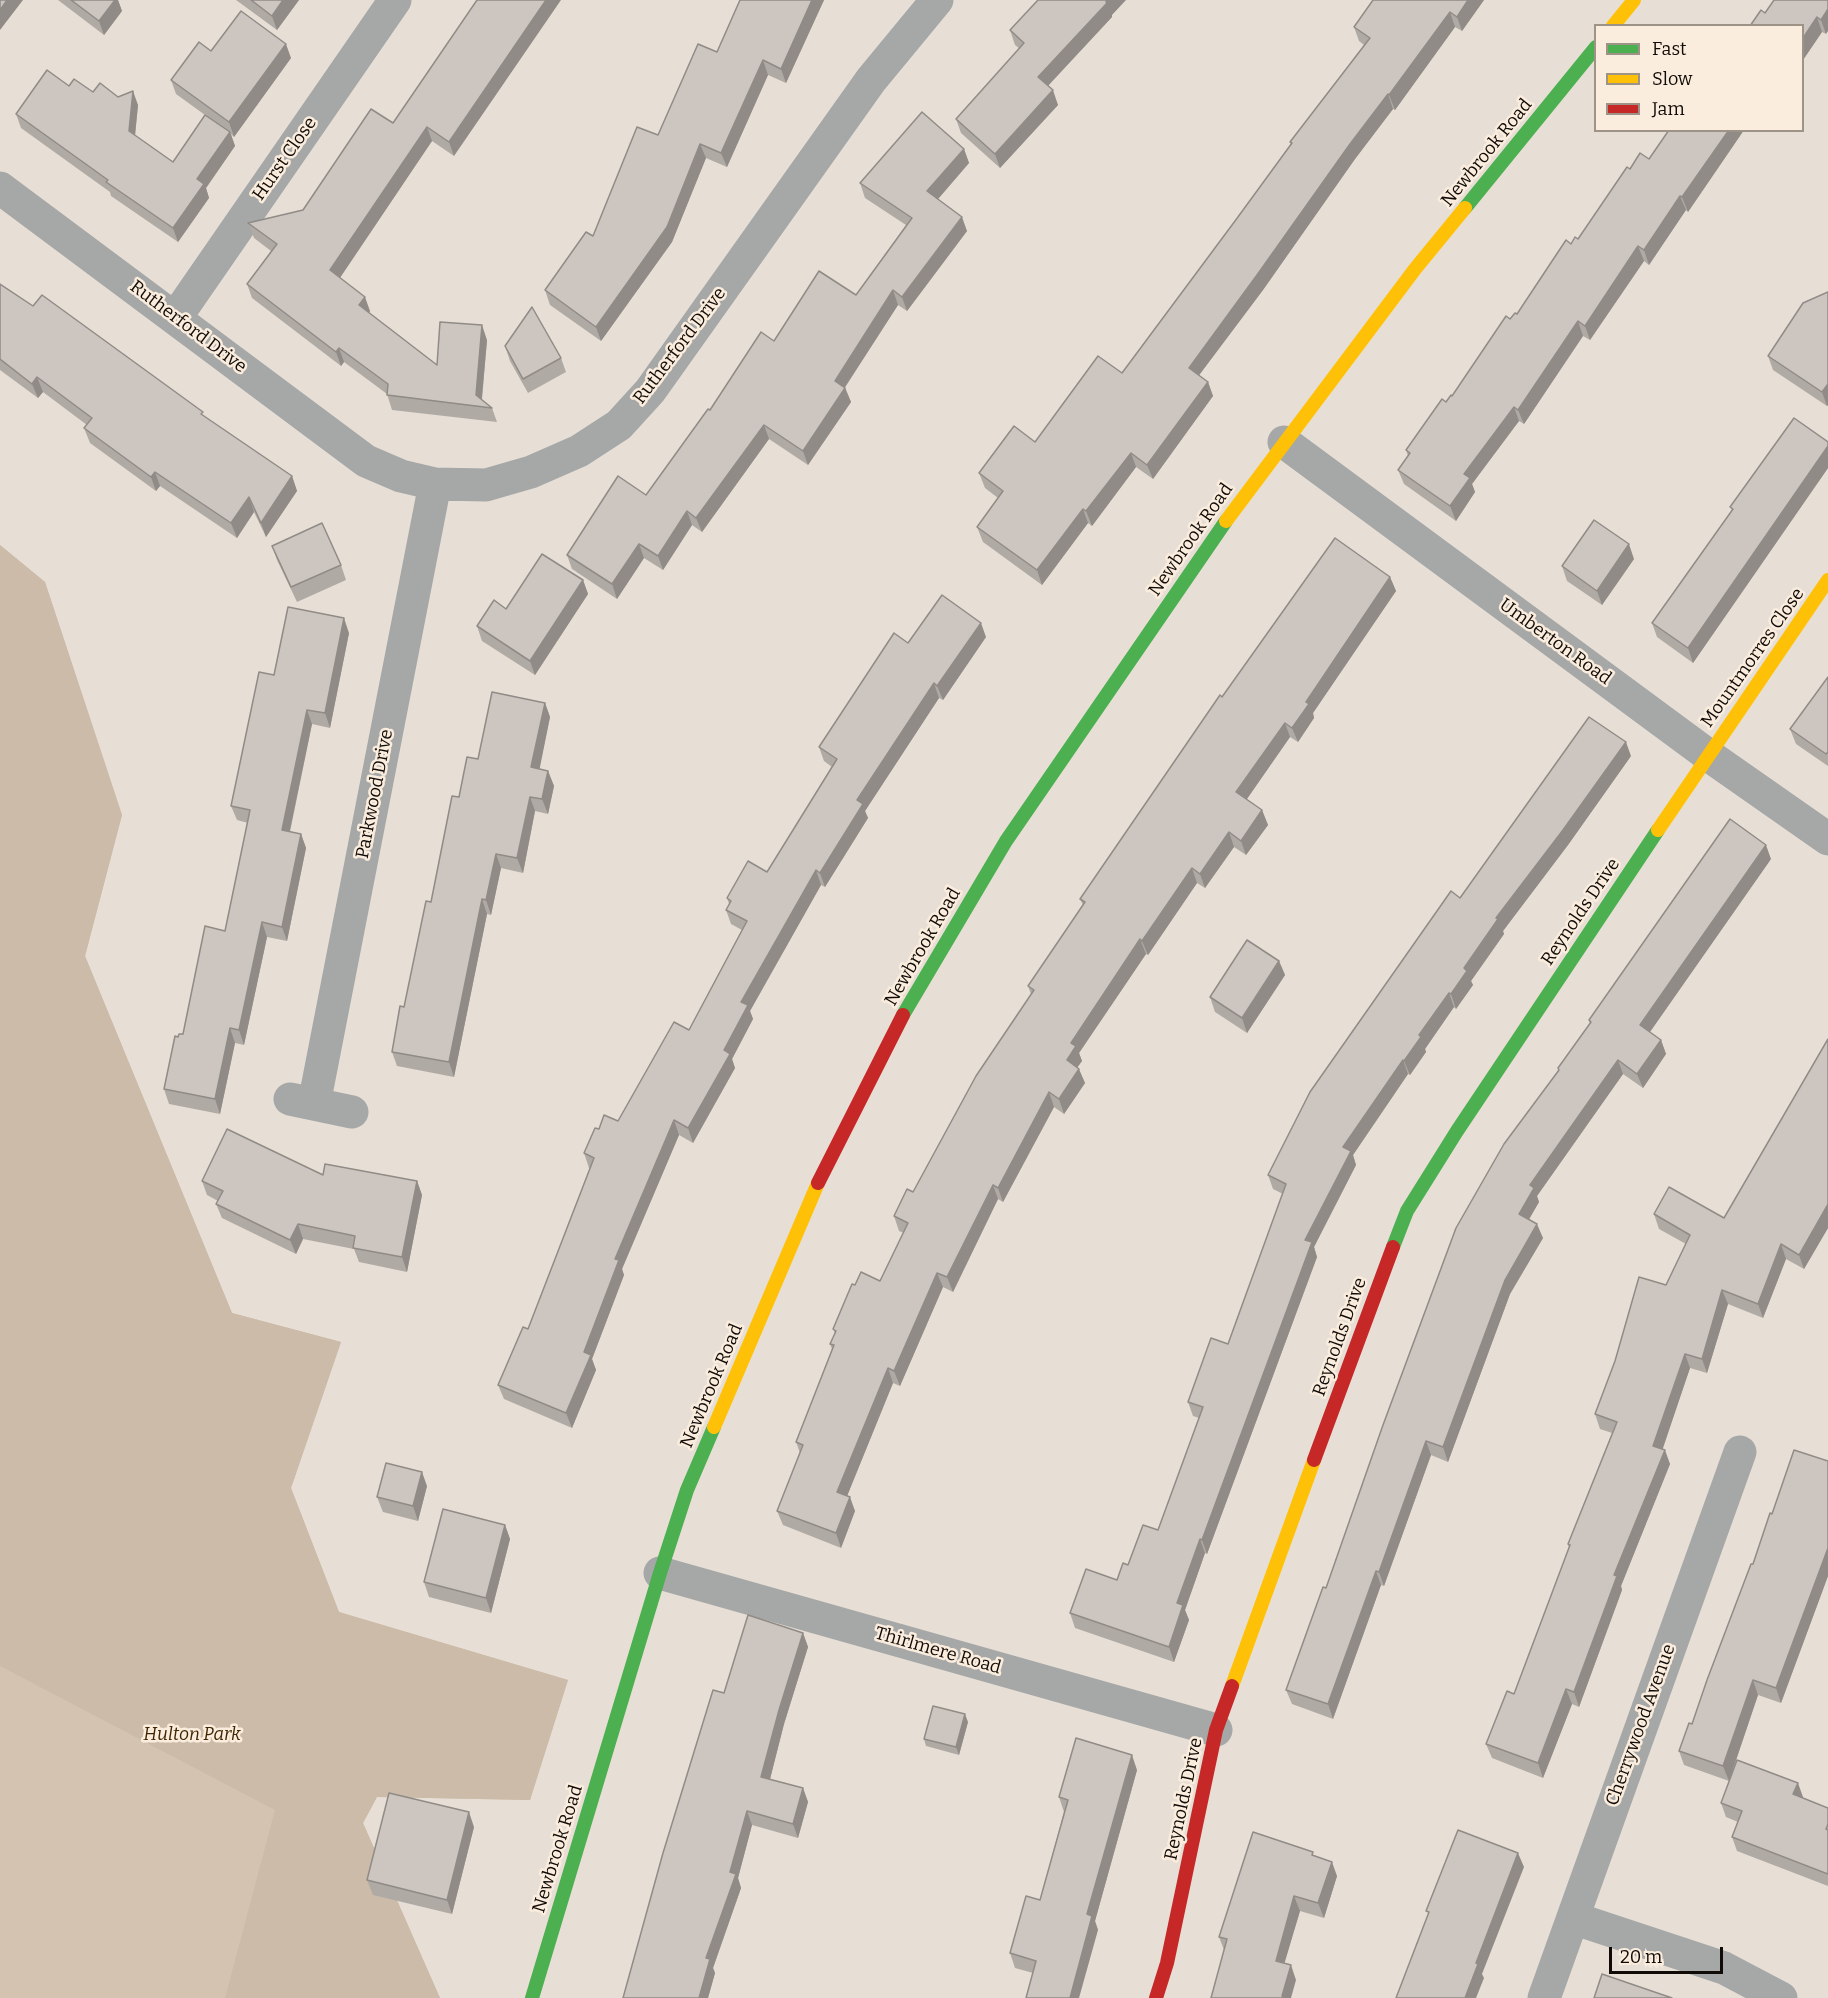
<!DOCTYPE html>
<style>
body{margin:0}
#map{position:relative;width:1828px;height:1998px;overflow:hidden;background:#e7dfd6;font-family:Bitter,serif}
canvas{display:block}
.legend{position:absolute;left:1594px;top:24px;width:210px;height:108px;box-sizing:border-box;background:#fbeddd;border:2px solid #9d9387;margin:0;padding:8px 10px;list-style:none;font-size:18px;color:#100b07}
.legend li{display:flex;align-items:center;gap:12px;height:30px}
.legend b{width:30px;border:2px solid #9d9387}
.scale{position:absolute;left:1609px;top:1947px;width:114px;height:27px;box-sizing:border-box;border:3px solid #100b07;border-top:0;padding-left:8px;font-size:18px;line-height:21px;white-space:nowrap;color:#100b07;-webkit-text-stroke:4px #fbeddd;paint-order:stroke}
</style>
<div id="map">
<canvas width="1828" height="1998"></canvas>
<ul class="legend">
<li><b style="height:8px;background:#4caf50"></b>Fast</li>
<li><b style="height:8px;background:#ffc107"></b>Slow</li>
<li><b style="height:8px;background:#c62828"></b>Jam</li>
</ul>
<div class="scale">20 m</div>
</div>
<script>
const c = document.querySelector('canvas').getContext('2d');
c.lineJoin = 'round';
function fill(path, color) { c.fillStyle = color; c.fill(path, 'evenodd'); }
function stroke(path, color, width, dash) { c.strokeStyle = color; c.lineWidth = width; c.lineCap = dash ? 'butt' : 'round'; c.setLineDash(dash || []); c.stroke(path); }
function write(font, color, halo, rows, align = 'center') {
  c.font = font + ' Bitter,serif'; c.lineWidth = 5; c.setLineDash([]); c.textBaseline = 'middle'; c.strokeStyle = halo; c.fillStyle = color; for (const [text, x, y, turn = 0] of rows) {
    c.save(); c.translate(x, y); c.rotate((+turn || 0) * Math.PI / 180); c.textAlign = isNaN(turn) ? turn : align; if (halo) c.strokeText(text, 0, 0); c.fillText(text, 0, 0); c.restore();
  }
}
fill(new Path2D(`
 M0,545l45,37 77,233 -37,141 147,357 109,29 -50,146 48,124 229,68 -38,120 -153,-3 -14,26 77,175h-440z`), '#d3c3b0');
fill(new Path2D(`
 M0,545l45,37 77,233 -37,141 147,357 109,29 -50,146 48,124 229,68 -38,120 -153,-3 -14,26 77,175h-215l50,-188 -275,-144z`), '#cbbba8');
stroke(new Path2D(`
 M0,188l366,273 35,15 34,8 51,1 45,-13 48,-21 40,-26 31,-34 221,-311 66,-80
 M176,317l219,-317
 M1284,442l424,313 120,84
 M290,1099l62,13
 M314,1104l121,-620
 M660,1573l556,157
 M1573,1918l151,50 57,30
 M1544,1998l196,-546`), '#a6a7a7', 33);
stroke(new Path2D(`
 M1465,208l131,-161
 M903,1015l103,-174 220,-320
 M1393,1247l14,-36 50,-80 201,-301
 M532,1998l128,-425 27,-83 27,-63`), '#4caf50', 14);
stroke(new Path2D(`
 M1613,26l21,-26
 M1226,521l189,-252 50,-61
 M1658,830l170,-250
 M714,1427l104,-244
 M1232,1686l82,-226`), '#ffc107', 14);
stroke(new Path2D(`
 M818,1183l85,-168
 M1314,1460l79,-213
 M1156,1998l11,-35 49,-233 16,-44`), '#c62828', 14);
fill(new Path2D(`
 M58,0h60l4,11 -18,24z
 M236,0h63l-22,30z
 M477,0l-23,156 -22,-15 -92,137 30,33 -1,2 68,52 50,-25 -5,60 10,8 5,14 -105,-12 -5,-16 -43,-32 -3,4 -89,-68 -5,-14 24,-33 -17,-13 -6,-15 55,-13 90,-87z
 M740,0h84l-38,83 -18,-8 -41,92 -21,-9 -34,84 -71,99 -51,-36 -5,-15 48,-54 65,-101 59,-83z
 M1484,0l-22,31 -7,-4 -60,83 -2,-1 -38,50 -92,131 -64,85 9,7 5,14 -60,83 -17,-12 -44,59 -4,-3 -46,62 -59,-43 -6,-15 21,-29 -13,-10 -6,-15 56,-31 87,-69 113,-152 56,-77 -1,-2 74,-97 -5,-4 -5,-14z
 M1828,0l-2,34 -4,-2 -19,28v-34l-38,-13z
 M1112,15v2l-64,69 10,19 -58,63 -39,-35 -5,-14 64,-70 -5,-4 -5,-15z
 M211,51l80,7 -57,79 -3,-3 4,12 -29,42 3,10 -31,44 -67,-46 -1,-4 -89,-64 -5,-14 53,-28 24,6 25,5 20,8 -3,31 38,26 32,-47 -29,-21 -5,-14z
 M1669,130h75l-56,82 -2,-2 -37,55 -5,-4 -54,79 -7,-4 -59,88 -5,-3 -47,63 3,8 -19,29 -52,-37 -6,-14 10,-14 -2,-6 46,-54 58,-77 7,-5 54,-70 7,-5 52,-70 19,-10z
 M964,149l5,14 -31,36 29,32 -60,80 -9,-6 -53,82 6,15 -43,63 -39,-26 -67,93 -10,-7 -29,45 -19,-12 -27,41 -45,-30 -5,-14 79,-60 128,-154 82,-46 50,-70 -41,-27 -5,-15z
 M0,284l33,22 172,111 87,59 5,15 -31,46 -12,-25 -17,26 -77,-52 -4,5 -66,-48 -6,-15 3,-3 -44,-33 -5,6 -38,-28z
 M1828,292v113l-1,1 -54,-36 -5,-14z
 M505,346l56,12 5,14 -38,21 -18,-32z
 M1828,442v26l-135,195 -36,-26 -5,-14 80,-113 -2,-3z
 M272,546l69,19 5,15 -49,22 -20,-42z
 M1634,559l-32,46 -35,-24 -5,-15z
 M1390,577l6,14 -83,122 1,5 -16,24 -8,-5 -43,62 15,11 6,15 -22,30 -12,-8 -29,41 -8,-5 -49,72 -2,-1 -67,99 3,8 -5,6 8,16 -21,31 -10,-7 -51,95 -5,-3 -45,93 -10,-5 -43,99 -7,-3 -46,113 8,15 -14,37 -58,-23 -6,-14 23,-58 -4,-11 36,-93 -2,-5 5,-10 -2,-5 22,-44 25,-4 24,-48 -5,-2 -5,-15 19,-24 118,-198 -3,-8 55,-81 -3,-6 142,-202z
 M583,580l5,14 -53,81 -53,-34 -5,-15 29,-17z
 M349,633l-19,95 -18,-4 -22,108 11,2 5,14 -19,93 -20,-4 -23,108 -9,-2 -15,71 -51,-10 -5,-15 14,-52 5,-3 42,-103 23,-108 -11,-3 -6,-14 43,-131z
 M986,637l-43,63 -4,-2 -74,113 3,7 -43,69 -4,-2 -71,126 3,8 -21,40 3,9 -42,75 -14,-8 -57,134 2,6 -32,84 4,11 -24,58 -68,-29 -6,-14 30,-56 62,-161h-1l-5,-15 15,-24 19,-8 71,-91 53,-100 -11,-6 -5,-14 3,-6 -2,-6 40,-26 65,-105 -8,-6 -5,-14 89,-104z
 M1828,677v89l-32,-22 -6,-15z
 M545,703l5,14 -11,52 9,2 6,15 -6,28 -13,-3 -12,62 -22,-5 -10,47 -4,-1 -33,163 -57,-11 -5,-14 67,-255 19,-38z
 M1631,756l-63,89 -65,86 1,3 -33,47 2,4 -17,24 -2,-2 -29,42 1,3 -16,23 -2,-1 -55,81 3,10 -42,82 3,10 -110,297 -2,-1 -20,57 4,10 -15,42 -99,-34 -5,-15 47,-33 11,-15 30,-35 41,-112 -6,-2 -5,-14 40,-58 55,-150 -10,-5 -5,-14 192,-277z
 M1771,859l-121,173 11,8 5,14 -23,34 -20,-14 -86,122 2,6 -10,17 14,19 -33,56 -62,168 -17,-7 -47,131 -3,-1 -48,134 -41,-15 -6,-14 40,-102 233,-517 -1,-3 32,-44 -1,-4z
 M1279,961l6,14 -38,58 -32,-21 -5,-15z
 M1828,1039v189l-24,41 -18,-10 -23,59 -35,-14 -21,69 -17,-5 -28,81 8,15 -49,122 1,4 -43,117 -7,-3 -29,74 -51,-20 -6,-14 28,-50 55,-146 -1,-4 44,-111 -12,-4 -5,-15 71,-129 20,-41 -27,-15 -5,-15 70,4z
 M323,1175l94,6 5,14 -15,77 -48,-10 -5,-13 -51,-10 -7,15 -74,-36 -6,-14 2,-3 -11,-6 -5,-14z
 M1828,1461v115l-47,127 -23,-8 -29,86 -45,-16 -5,-14 13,-27 80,-210z
 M427,1486l-9,35 -35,-9 -6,-15z
 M505,1525l5,14 -19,74 -62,-16 -5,-15z
 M803,1633l5,14 -24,77 -14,55 33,9 5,14 -10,36 -46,-13 -14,53 3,10 -28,80 2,5 -7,25 16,-305z
 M968,1722l-9,33 -33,-9 -2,-7z
 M1137,1770l-42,151 3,9 -65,43 -18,-5 -5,-15 30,-53 24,-88 -5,-15z
 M1803,1797v1l25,10v78l-91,-35 -5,-14 6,-15 -12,-5 -5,-14z
 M474,1827l-22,87 -79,-19 -6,-15z
 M1315,1856l22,20 -13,42 -24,-7 -16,52 12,17 -72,-30 -5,-13z`), '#b0aaa5');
fill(new Path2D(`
 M7,0h16l-23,30v-20z
 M115,0h3l4,11 -18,24 -5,-14z
 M283,0h16l-22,30 -5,-14z
 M546,0h15l-107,156 -5,-14z
 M812,0h12l-38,83 -5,-14z
 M1107,0h19l-14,15v2l-69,74 -5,-14z
 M1468,0h16l-22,31 -5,-14z
 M1828,9v22l-2,3 -5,-14z
 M1450,12l5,15 -60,83 -6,-15z
 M1817,17l5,15 -19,28v-22z
 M286,44l5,14 -57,79 -5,-15z
 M763,60l5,15 -41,92 -6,-14z
 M1053,90l5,15 -58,63 -5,-14z
 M133,91l5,14 -4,40 -5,-14z
 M1388,94l5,15 -38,50 -92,131 -69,92 -5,-14 161,-224z
 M427,127l5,14 -97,144 -5,-15z
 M1729,130h15l-56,82 -6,-15z
 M230,132l5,14 -29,42 3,10 -31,44 -5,-14 24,-49z
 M700,144l6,14 -34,84 -71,99 -5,-14z
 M964,149l5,14 -37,43 -5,-15z
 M1680,196l6,14 -37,55 -5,-15z
 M962,217l5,14 -60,80 -5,-14z
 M1638,246l6,15 -54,79 -5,-14z
 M893,290l5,15 -58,90 -5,-14z
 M365,297l5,14 -6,8 -5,-14z
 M1578,321l5,15 -59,88 -6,-14z
 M482,325l5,15 -6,67 -5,-12z
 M339,348l5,14 -3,4 -5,-14z
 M37,377l6,15 -5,6 -6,-14z
 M1208,382l5,14 -60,83 -6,-14z
 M1828,384v21l-1,1 -5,-14z
 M845,388l6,14 -43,63 -5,-14z
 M1514,407l5,14 -47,63 3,8 -19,29 -6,-15 14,-32z
 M764,425l5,14 -67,93 -6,-14z
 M1828,446v22l-135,195 -5,-15z
 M1131,453l5,14 -44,59 -6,-15z
 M155,472l5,14 -4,5 -5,-14z
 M292,476l5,15 -31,46 -5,-14z
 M249,497l5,15 -17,26 -6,-15z
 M1083,509l5,14 -46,62 -5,-15z
 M687,511l5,14 -29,45 -5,-14z
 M639,544l5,14 -27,41 -5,-15z
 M1629,544l5,15 -32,46 -5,-14z
 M1390,577l6,14 -83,122 1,5 -16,24 -6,-14 14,-26z
 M583,580l5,14 -53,81 -5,-14z
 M344,618l5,15 -19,95 -5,-15z
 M981,623l5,14 -43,63 -6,-14z
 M934,683l5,15 -74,113 3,7 -43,69 -5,-14 37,-73z
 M545,703l5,14 -13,65 -6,-15z
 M307,710l5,14 -25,120 -5,-14z
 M1285,723l5,14 -48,69 -6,-14z
 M1626,742l5,14 -63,89 -65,86 1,3 -33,47 2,4 -17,24 -5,-15 13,-26 32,-50z
 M548,771l6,15 -6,28 -6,-15z
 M530,797l5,14 -12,62 -6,-15z
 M1262,810l6,15 -22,30 -5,-14z
 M1229,832l5,15 -29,41 -5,-14z
 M301,834l5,14 -19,93 -5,-14z
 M1766,845l5,14 -126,180 -5,-14z
 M496,854l5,14 -10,47 -5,-15z
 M1192,868l5,15 -49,72 -6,-14z
 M816,870l5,15 -71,126 3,8 -21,40 3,9 -42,75 -5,-15 53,-126z
 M482,899l5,15 -33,163 -5,-15z
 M262,922l5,15 -23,108 -5,-15z
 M1140,939l6,15 -67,99 3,8 -10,14 -5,-15 4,-17z
 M1279,961l6,14 -38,58 -5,-15z
 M1449,993l5,14 -29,42 1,3 -16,23 -6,-14 15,-26z
 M230,1028l5,15 -15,71 -5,-15z
 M1661,1040l5,14 -23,34 -6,-14z
 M1403,1060l5,14 -55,81 3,10 -42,82 3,10 -110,297 -5,-14 103,-300 38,-93z
 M1618,1060l5,14 -86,122 2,6 -15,26 -5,-14 11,-29z
 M1079,1069l6,14 -21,31 -5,-15z
 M1049,1092l5,15 -51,95 -5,-14z
 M674,1120l5,15 -57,134 2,6 -32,84 4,11 -24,58 -6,-15 18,-61 31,-93z
 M417,1181l5,14 -15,77 -5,-15z
 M993,1185l5,14 -45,93 -6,-15z
 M1828,1204v24l-24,41 -5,-14z
 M298,1224l5,15 -7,15 -6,-14z
 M1537,1224l6,14 -33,56 -62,168 -5,-15 62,-167z
 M1781,1244l5,15 -23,59 -5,-14z
 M937,1273l6,14 -43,99 -6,-15z
 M1722,1290l6,14 -21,69 -5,-14z
 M1685,1354l5,14 -31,92 -6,-14z
 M888,1368l5,15 -50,123 -6,-14z
 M1426,1441l5,14 -47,131 -5,-14z
 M1665,1450l5,14 -49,122 1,4 -43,117 -5,-15 40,-117z
 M422,1472l5,14 -9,35 -5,-15z
 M850,1497l5,14 -14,37 -5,-15z
 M505,1525l5,14 -19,74 -5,-15z
 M1200,1539l5,14 -20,57 4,10 -15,42 -5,-15 8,-44z
 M1828,1548v28l-47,127 -5,-15z
 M1376,1571l5,14 -48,134 -5,-15z
 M803,1633l5,14 -24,77 -17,67 -6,-14 18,-67z
 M1753,1680l5,15 -29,86 -6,-15z
 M1566,1689l6,15 -29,74 -5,-15z
 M965,1714l3,8 -9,33 -3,-8z
 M1132,1755l5,15 -42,151 3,9 -19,68h-9l17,-84z
 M1798,1783l5,14 -4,12 -6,-15z
 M803,1788l5,14 -10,36 -5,-14z
 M747,1811l5,14 -14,53 3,10 -28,80 2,5 -7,25h-9l7,-40z
 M469,1812l5,15 -22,87 -5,-14z
 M1518,1853l6,14 -42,107 2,4 -8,20h-11l11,-35z
 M1332,1862l5,14 -13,42 -6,-15z
 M1294,1896l6,15 -19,64 -5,-14z
 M1291,1965l5,15 -5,18h-8l-1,-2z`), '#908b86');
const building = new Path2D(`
 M0,0h7l-7,10z
 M71,0h44l-16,21z
 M251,0h32l-11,16z
 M477,0h69l-97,142 -22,-15 -97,143 35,27 -6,8 78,60 3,-43 42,3 -6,70 16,13 -105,-13 1,-11 -49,-36 -3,4 -89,-68 30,-40 -29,-21 55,-13 68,-101 22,14z
 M740,0h72l-31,69 -18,-9 -42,93 -21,-9 -33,83 -71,100 -51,-37 41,-58 7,4 44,-109 21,8 40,-91 19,8z
 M1038,0h69l-1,2 1,1 -69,74 15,13 -58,64 -39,-35 68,-76 -14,-13z
 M1373,0h95l-11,17 -7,-5 -61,83 -1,-1 -38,50 -93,131 -68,93 19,14 -61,83 -16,-12 -45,58 -3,-2 -46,61 -60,-43 26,-36 -24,-18 35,-47 21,16 63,-86 24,17 113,-152 57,-78 -2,-1 80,-104 -16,-11z
 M1774,0h54v9l-7,11 -4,-3 -14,21v-12h-53l11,-16 4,3z
 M241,11l45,33 -57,78 -58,-42 28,-38 12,9z
 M47,70l22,16 5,-7 19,13 7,-9 18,14 15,-6 -4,40 44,31 32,-47 25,17 -33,47 7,5 -31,44 -67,-46 2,-2 -92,-66z
 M922,112l42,37 -37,42 35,26 -60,80 -9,-7 -58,91 10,7 -42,63 -39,-26 -68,93 -9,-7 -29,45 -19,-12 -27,40 -45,-29 51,-79 28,19 62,-86 2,1 51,-78 13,9 45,-70 37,24 56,-77 -52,-35z
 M1669,130h60l-47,67 -2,-1 -36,54 -6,-4 -53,80 -7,-5 -60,89 -4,-3 -50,67 6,4 -20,28 -52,-36 12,-17 -4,-3 36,-51 4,3 5,-7 1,1 54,-80 4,3 5,-6 2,1 49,-74 5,4 4,-7 3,2 49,-72 3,2 10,-16 9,6z
 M0,284l33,22 9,-11 161,117 -2,2 91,62 -31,47 -12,-26 -18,26 -76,-51 -4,5 -67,-49 8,-10 -55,-41 -5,7 -32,-25z
 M1828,292v92l-6,8 -54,-36 35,-53z
 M532,307l29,51 -38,21 -18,-33z
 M1794,418l34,24v4l-140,202 -36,-25 81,-114 -3,-2z
 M1594,520l35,24 -32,47 -35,-25z
 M322,523l19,42 -50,22 -19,-41z
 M1335,538l55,39 -84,125 3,2 -17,24 -7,-5 -49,69 26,18 -21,31 -12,-9 -29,42 -8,-6 -50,73 -2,-2 -69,104 5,3 -9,14 12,9 -20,30 -10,-7 -51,96 -5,-3 -46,92 -10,-4 -43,98 -6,-3 -51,124 13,5 -14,36 -59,-22 26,-66 -7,-3 38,-97 -4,-1 6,-13 -3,-2 19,-45 3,1 6,-13 19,9 28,-58 -14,-7 13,-27 6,3 63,-116 58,-86 -6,-4 57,-84 -5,-3 140,-204 2,2z
 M542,554l41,26 -53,81 -53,-35 17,-26 12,9z
 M942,595l39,28 -44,63 -3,-3 -77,117 6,4 -43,69 -4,-3 -75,132 7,3 -24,45 6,4 -42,74 -14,-8 -59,139 4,1 -35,92 7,3 -25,58 -68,-28 25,-58 5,2 66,-171 -10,-5 11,-25 4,1 5,-14 14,6 56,-99 15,8 58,-109 -21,-11 5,-9 -4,-3 21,-37 19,11 70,-113 -18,-12 75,-114 14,10z
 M288,607l56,11 -19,95 -18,-3 -25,120 19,4 -19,93 -20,-5 -23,108 -9,-2 -15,71 -51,-10 11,-53 3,1 1,-3h4l22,-108 20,5 25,-121 -19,-4 28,-134 15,3z
 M1828,677v75l-2,2 -36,-25z
 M492,692l53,11 -14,64 17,4 -6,28 -12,-2 -13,61 -21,-4 -10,46 -4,-1 -33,163 -57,-10 8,-46 4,1 22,-106 5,1 21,-106 7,1 8,-40 11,2z
 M1589,717l37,25 -63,88 -67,88 2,1 -34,49 3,3 -16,23 -2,-1 -30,42 2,2 -17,24 -1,-1 -60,87 8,4 -46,89 7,2 -110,298 -2,-1 -23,64 6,2 -14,42 -99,-34 16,-44 31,11 6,-17 5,2 15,-40 15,5 45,-123 -15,-5 23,-64 17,6 58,-160 -18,-9 42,-83 141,-201 9,7z
 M1730,819l36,26 -126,180 21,15 -24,34 -19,-14 -88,125 4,3 -15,26 18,10 -32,56 -62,167 -17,-6 -47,131 -3,-1 -48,133 -42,-14 37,-103 3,1 57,-163 73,-197 48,-84 55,-74 -1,-2 33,-46 -2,-2z
 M1247,940l32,21 -37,57 -32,-21z
 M1828,1039v165l-29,51 -18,-11 -23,60 -36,-14 -20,69 -17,-5 -32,92 12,4 -51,125 3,1 -43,116 -8,-3 -28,74 -52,-19 21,-53 7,3 56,-149 -2,-1 49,-122 -22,-8 20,-53 24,-84 27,8 24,-50 -36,-21 15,-27 55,31z
 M227,1129l96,46 2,-11 92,17 -15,76 -49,-9 2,-12 -57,-12 -8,16 -74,-36 7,-13 -21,-10z
 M1794,1450l34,11v87l-52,140 -23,-8 -30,86 -44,-15 10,-28 3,1 15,-44 44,-116h2l17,-51 2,1z
 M386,1463l36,9 -9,34 -36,-9z
 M443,1509l62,16 -19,73 -62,-16z
 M748,1615l55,18 -24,77 -18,67 42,11 -10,36 -46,-13 -17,61 6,2 -30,84 4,1 -11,39h-76l40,-145 50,-163 11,3z
 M933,1706l32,8 -9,33 -32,-8z
 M1076,1738l56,17 -45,159 5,2 -22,82h-44l10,-37 -26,-8 16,-57 14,4 28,-100 -9,-3z
 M1737,1760l61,23 -5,11 35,14v16l-2,5 2,1v44l-96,-37 10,-26 -21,-8z
 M389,1793l80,19 -22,88 -80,-20z
 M1458,1830l60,23 -42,110 2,1 -13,34h-69l33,-86 -3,-1z
 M1253,1832l60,20 -1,3 20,7 -14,41 -24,-7 -18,65 15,4 -9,31 1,2h-72l16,-59 -8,-2z
 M1602,1974l70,24h-78z`);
fill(building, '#cdc6c0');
stroke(building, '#908b86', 1.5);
write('18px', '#100b07', '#fbeddd', [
 ["Newbrook Road",1487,153,-51],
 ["Hurst Close",285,159,-55],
 ["Rutherford Drive",188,327,37],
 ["Rutherford Drive",680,346,-53],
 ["Newbrook Road",1191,540,-55],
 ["Umberton Road",1555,642,36],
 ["Mountmorres Close",1753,658,-55],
 ["Parkwood Drive",375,794,-79],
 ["Reynolds Drive",1581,912,-56],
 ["Newbrook Road",923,947,-60],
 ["Reynolds Drive",1340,1337,-70],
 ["Newbrook Road",712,1386,-67],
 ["Thirlmere Road",938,1651,16],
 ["Cherrywood Avenue",1641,1725,-70],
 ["Reynolds Drive",1184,1799,-78],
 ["Newbrook Road",558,1849,-73]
]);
write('italic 18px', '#3f2601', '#fbeddd', [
 ["Hulton Park",192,1735]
]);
</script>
